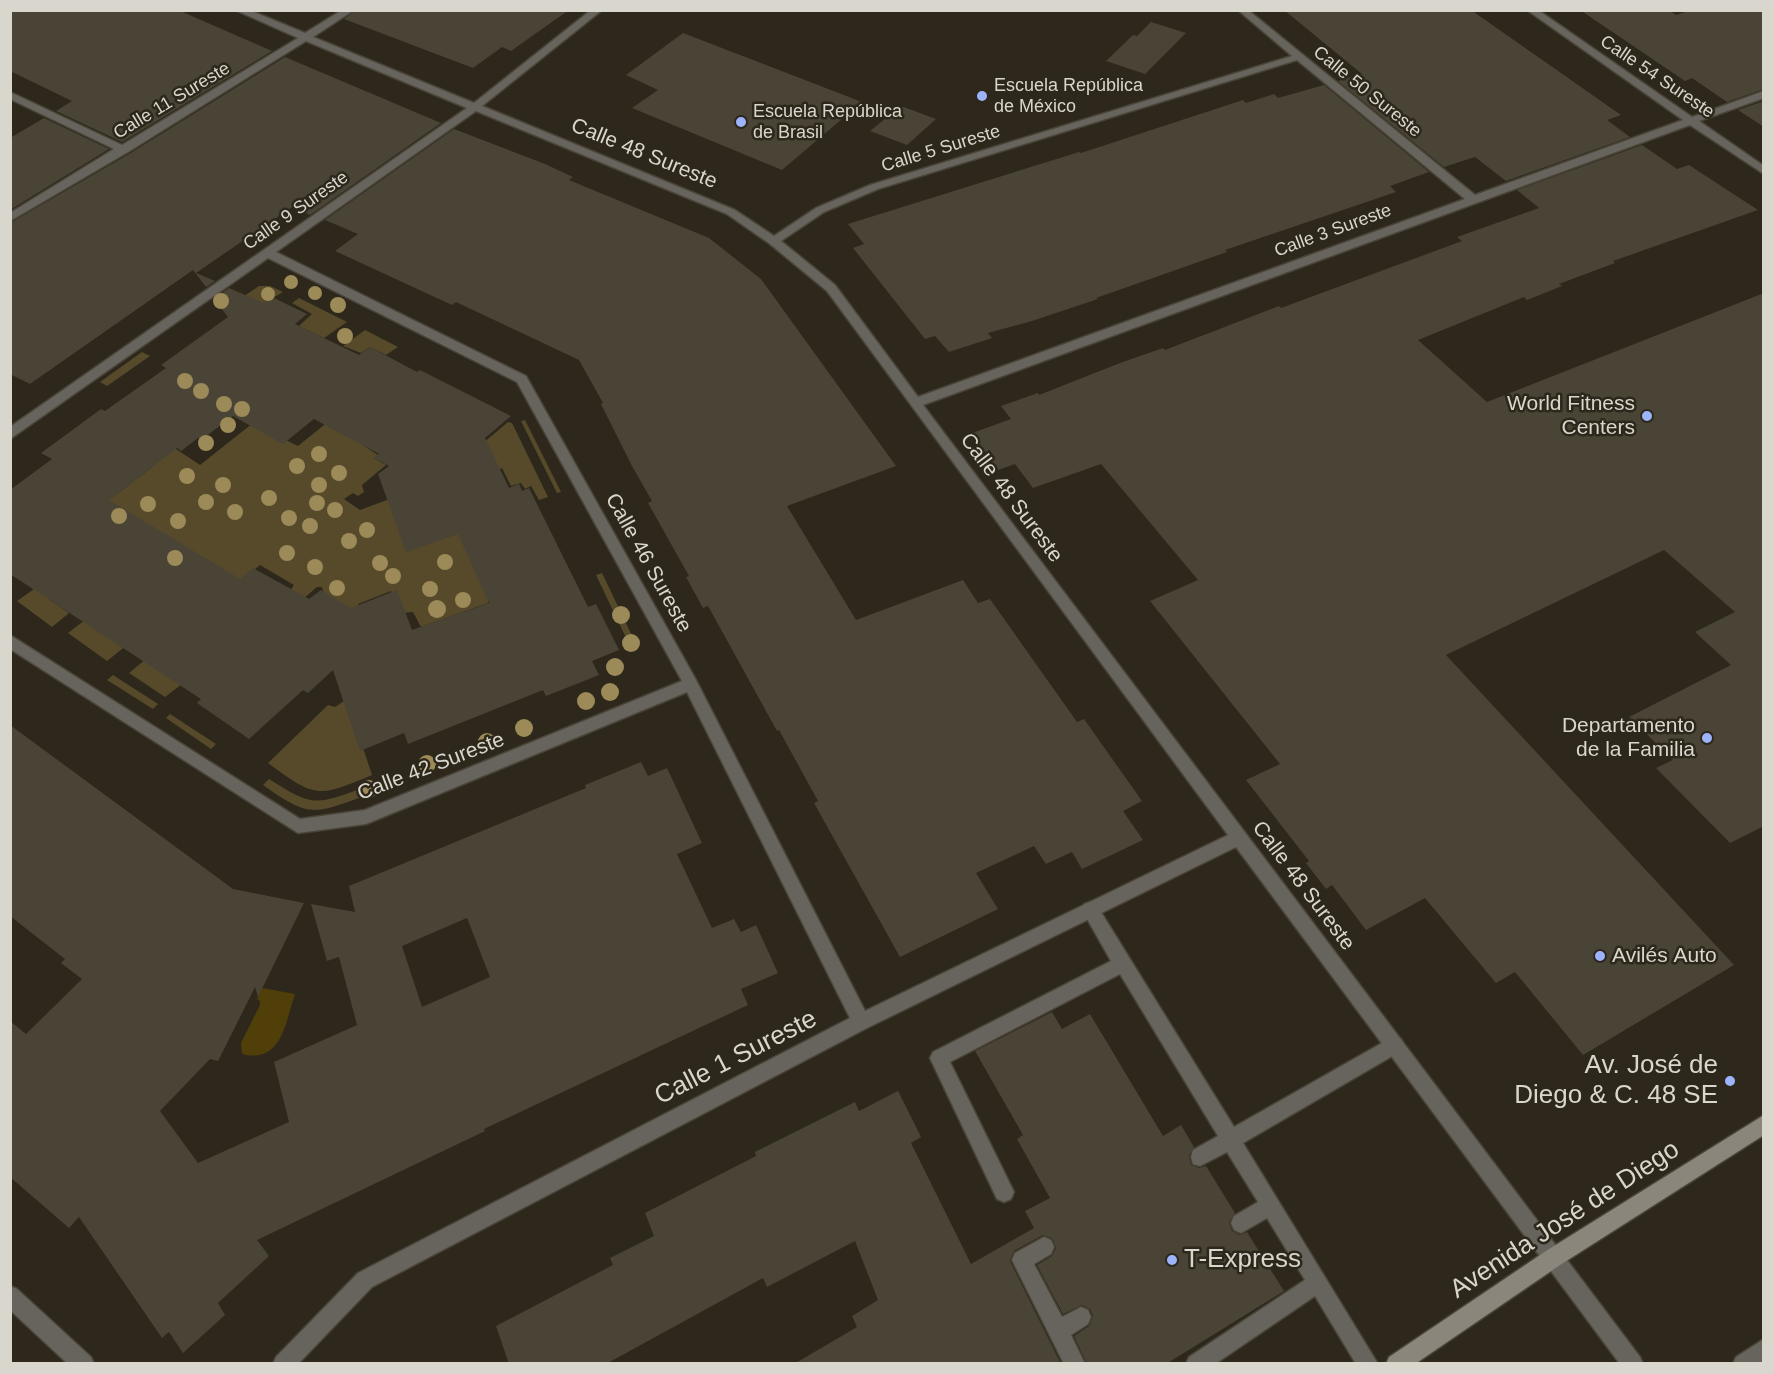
<!DOCTYPE html>
<meta charset="utf-8">
<style>
body{margin:0}
#map{position:relative;width:1774px;height:1374px;overflow:hidden;background:#2d281b;font-family:Arial,sans-serif}
canvas{display:block}
.frame{position:absolute;inset:0;border:12px solid #d9d6cd;pointer-events:none}
</style>
<div id="map">
<canvas width="1774" height="1374"></canvas>
<div class="frame"></div>
</div>
<script>
const c = document.querySelector('canvas').getContext('2d');
c.lineJoin = 'round';
function fill(path, color) { c.fillStyle = color; c.fill(path, 'evenodd'); }
function stroke(path, color, width, dash) { c.strokeStyle = color; c.lineWidth = width; c.lineCap = dash ? 'butt' : 'round'; c.setLineDash(dash || []); c.stroke(path); }
function write(font, color, halo, rows, align = 'center') {
  c.font = font + ' Arial,sans-serif'; c.lineWidth = 5; c.setLineDash([]); c.textBaseline = 'middle'; c.strokeStyle = halo; c.fillStyle = color; for (const [text, x, y, turn = 0] of rows) {
    c.save(); c.translate(x, y); c.rotate((+turn || 0) * Math.PI / 180); c.textAlign = isNaN(turn) ? turn : align; if (halo) c.strokeText(text, 0, 0); c.fillText(text, 0, 0); c.restore();
  }
}
fill(new Path2D(`
 M259,286h11l13,6 -19,11 -39,6z
 M299,298l48,24 -23,16 -25,-12 13,-12 -20,-11z
 M365,330l33,17 -12,8 -16,-8 -9,6 -18,-7z
 M142,352l8,4 -43,30 -7,-4z
 M292,392l-19,42 25,12 57,-46 9,46 14,9 -4,3 12,7 -24,20 2,7 -6,4 -5,-3 -9,6 16,11 35,-13 15,8 98,-83 4,1 36,74 -9,3 -8,-14 -6,3 -4,-6 -10,3 -9,-18 -2,1 -12,134 -67,24 -8,-15 -11,1 -11,-22 -33,13 13,35 -31,12 -18,-64h-5l-59,51 36,-53 -34,-20 -65,55 -147,-118 66,-6 37,-28 13,-27 36,24z
 M525,420l36,72 -4,1 -36,-72z
 M602,573l35,73 -6,2 -35,-73z
 M44,582l6,18 19,13 -17,14 -35,-26z
 M94,613l33,32 -20,16 -39,-28z
 M157,650l25,34 -17,13 -36,-24z
 M113,675l45,29 -5,5 -46,-29z
 M347,699l25,76c-54,23 -57,23 -104,-12l60,-58 7,2z
 M170,714l46,30 -5,5 -45,-31z
 M269,779c44,28 46,26 94,9l4,7c-53,19 -56,24 -104,-10z`), '#564a2b');
fill(new Path2D(`
 M262,988l33,6c-10,29 -13,70 -53,60l-1,-11 19,-38v-4l-3,-2z`), '#503f08');
fill(new Path2D(`
 M10,10h168l94,41 -150,91 -66,-31 16,-10 -62,-30z
 M356,10h213l-58,41 -9,-4 -29,21 -129,-49z
 M1284,10h187l150,105 -14,5 23,17 -124,44 -31,-24 -31,10 -106,-86 24,-7z
 M1580,10h89l7,5 15,-5h73v79l-37,13 -35,-24 -7,3z
 M1151,22l35,11 -41,41 -39,-13 27,-26 4,1z
 M683,33l179,69 -80,68 -150,-62 26,-18 -32,-15z
 M285,57l156,66 -131,92 -18,-8 -96,66 19,8 -9,6 -13,-17 -163,114 -20,-10v-151l119,-69z
 M1324,85l105,87 -39,14 6,6 -171,58 2,2 -131,46 2,1 -66,22 -44,12 4,5 -43,14 -14,-16 -10,3 -72,-91 11,-4 -16,-20 231,-72 2,1 162,-53 3,3 28,-9 4,4z
 M1764,101v26l-26,-17z
 M901,106l35,13 -29,26 -37,-14z
 M44,118l65,31 -99,61v-72z
 M454,129l91,35 28,13 -4,3 140,58 52,41 135,187 -109,40 69,114 107,-40 15,23 12,-4 87,123 7,-3 58,82 -19,10 20,29 -61,29 -10,-17 -26,12 -12,-18 -58,27 22,36 -98,48 -86,-154 4,-2 -39,-71 -2,1 -69,-125 -5,2 -17,-31 3,-1 -41,-73 4,-2 -20,-35 -31,-62 2,-1 -24,-43 -123,-58 -4,3 -117,-54 23,-17 -33,-14z
 M1642,145l35,24 12,-4 69,45 -145,51 2,2 -56,21 3,2 -35,14 -3,-3 -106,43 69,62 277,-109v533l-34,17 -74,-75 17,-8 -44,-43 102,-52 -36,-33 40,-20 -71,-62 -218,105 288,310 -151,90 -68,-83 -19,11 -71,-85 -59,32 -34,-45 -6,4 -20,-26 3,-2 -63,-81 34,-16 -130,-163 48,-21 -97,-116 -68,24 -18,-24 -17,6 -26,-37 39,-14 -10,-13 37,-13 1,2 81,-32 43,-15 2,2 114,-44 2,2 181,-67 -5,-4 82,-29 -22,-18z
 M229,288l35,15 8,-6 35,17 -12,10 64,31 11,-8 47,25 3,-2 91,46 -26,22 24,50 10,-4 3,7 7,-3 59,119 8,-3 23,46 -27,11 7,14 -53,21 -3,-6 -135,54 -4,-11 -44,18 -27,-81 -25,23 -5,-3 -54,49 -52,-36 4,-4 -191,-125v-84l42,-31 -11,-6 60,-44 4,2 61,-43 -5,-3 67,-48 -14,-18zM233,416l50,28 31,-25 65,35 -5,4 15,8 -11,8 28,78 52,-18 31,69 -77,27 -15,-40 -46,18 -30,-18 -12,9 -56,-31 -13,11 -131,-79 68,-52 4,3 17,-13 3,2z
 M10,725l223,164 71,14 -46,94 -3,-10 -37,74 -8,-2 -50,52 38,52 91,-41 -15,-60 83,-37 -18,-68 -12,4 -16,-57 44,8 -6,-26 237,-98 -1,-3 56,-23 7,14 19,-8 35,75 -25,11 35,74 22,-9 7,13 15,-7 22,48 -37,16 7,16 -264,124 1,2 -228,109 12,16 -51,47 7,12 -42,38 -14,-21 -7,6 -83,-121 -10,11 -59,-51v-156l16,13 56,-55 -21,-16 4,-4 -55,-43zM467,918l23,59 -68,30 -20,-61z
 M1052,1012l10,17 28,-15 73,122 18,-11 13,22 -5,9 2,9 8,3 7,-2 29,47 -6,9 3,9 8,4 7,-3 37,59 -118,73h-79l-13,-28 15,-10 4,-10 -3,-7 -8,-4 -19,9 -26,-49 15,-9 4,-8 -4,-10 -9,-3 -29,16 -4,10 51,103h-267l63,-37 -5,-11 26,-16 -23,-59 -88,46 -4,-9 -157,86h-97l-13,-38 117,-61 -3,-7 44,-22 -9,-23 111,-57 -1,-4 100,-50 4,9 39,-20 23,46 -10,6 60,121 63,-36 -9,-17 25,-13 -33,-59 6,-4 -48,-84z`), '#494435');
const service = new Path2D(`
 M1090,902l6,2 138,223 155,-88 6,-3 6,3 3,6 -3,6 -158,92 135,221h-22l-41,-68 -100,68h-29l3,-7 116,-77 -38,-62 -26,15 -7,-3 -3,-7 3,-7 24,-14 -31,-50 -27,14 -7,-2 -2,-7 2,-7 25,-14 -98,-162 -170,88 64,130 -3,7 -7,3 -7,-3 -67,-141 3,-6 178,-91 -29,-51 2,-6z
 M1044,1237l7,3 3,7 -3,7 -17,10 28,53 19,-10 7,3 3,7 -3,7 -17,11 14,29h-21l-52,-104 3,-7z
 M1764,1339v23l-31,2 3,-7z`);
const minor = new Path2D(`
 M235,10h14l56,23 37,-23h12l-41,27 161,66 117,-93h11l-120,96 253,104 39,26 42,-28 54,-23 422,-129 -54,-46h10l227,185 208,-75 -156,-110h11l154,107 72,-26v7l-65,23 65,45v8l-74,-49 -767,280 717,952 3,7h-23l-384,-517 -369,181 -495,259 -74,77h-25l3,-7 82,-84 492,-255 -163,-326 -321,132 -68,9 -288,-184v-14l290,184 65,-9 317,-129 -165,-299 -249,-124 -258,181v-12l457,-319 -161,-67 -178,111 -118,69v-8l104,-64 -104,-50v-7l112,53 176,-107zM1297,60l168,139 -547,198 -83,-112 -54,-44 43,-29 54,-23zM476,111l251,103 43,30 57,47 401,544 -363,176 -169,-331 -170,-304 -250,-124z
 M10,1286l7,3 74,68 3,7h-26l-58,-54z`);
const secondary = new Path2D(`
 M1764,1115v20l-204,130 -145,99h-29l3,-7 157,-106z`);
stroke(service, '#494437', 3);
stroke(minor, '#494437', 3);
stroke(secondary, '#494437', 3);
fill(service, '#67645e');
fill(minor, '#67645e');
fill(secondary, '#8a867b');
c.fillStyle = '#9c8a59';
for (const [x, y, r] of [
 [291,282,7],
 [315,293,7],
 [268,294,7],
 [221,301,8],
 [338,305,8],
 [345,336,8],
 [185,381,8],
 [201,391,8],
 [224,404,8],
 [242,409,8],
 [228,425,8],
 [206,443,8],
 [319,454,8],
 [297,466,8],
 [339,473,8],
 [187,476,8],
 [223,485,8],
 [319,485,8],
 [269,498,8],
 [206,502,8],
 [317,503,8],
 [148,504,8],
 [335,510,8],
 [235,512,8],
 [119,516,8],
 [289,518,8],
 [178,521,8],
 [310,526,8],
 [367,530,8],
 [349,541,8],
 [287,553,8],
 [175,558,8],
 [445,562,8],
 [380,563,8],
 [315,567,8],
 [393,576,8],
 [337,588,8],
 [430,589,8],
 [463,600,8],
 [437,609,9],
 [621,615,9],
 [631,643,9],
 [615,667,9],
 [610,692,9],
 [586,701,9],
 [524,728,9],
 [487,742,9],
 [427,764,9],
 [369,789,9]
]) { c.beginPath(); c.arc(x, y, r, 0, 2 * Math.PI); c.fill(); }
for (const [x, y, r, color] of [
 [982,96,6,"#9db4fd"],
 [741,122,6,"#9db4fd"],
 [1647,416,6,"#9db4fd"],
 [1707,738,6,"#9db4fd"],
 [1600,956,6,"#9db4fd"],
 [1730,1081,6,"#9db4fd"],
 [1172,1260,6,"#9db4fd"]
]) { const dot = new Path2D(); dot.arc(x, y, r, 0, 2 * Math.PI); c.fillStyle = color; c.fill(dot); stroke(dot, '#2d281b', 2); }
write('18px', '#d9d6cd', '#2d281b', [
 ["Calle 54 Sureste",1657,77,34],
 ["Calle 50 Sureste",1367,92,39],
 ["Calle 11 Sureste",172,101,-31],
 ["Calle 5 Sureste",941,149,-17],
 ["Calle 9 Sureste",296,211,-35],
 ["Calle 3 Sureste",1333,231,-20]
]);
write('18px', '#d9d6cd', '#2d281b', [
 ["Escuela República",994,86],
 ["de México",994,107],
 ["Escuela República",753,112],
 ["de Brasil",753,133]
], 'left');
write('21px', '#d9d6cd', '#2d281b', [
 ["Calle 48 Sureste",644,154,22],
 ["Calle 48 Sureste",1011,498,53],
 ["Calle 46 Sureste",648,563,61],
 ["Calle 42 Sureste",431,767,-21],
 ["Calle 48 Sureste",1303,886,53]
]);
write('21px', '#d9d6cd', '#2d281b', [
 ["World Fitness",1635,404],
 ["Centers",1635,428],
 ["Departamento",1695,726],
 ["de la Familia",1695,750],
 ["Avilés Auto",1612,956,"left"]
], 'right');
write('26px', '#d9d6cd', '#2d281b', [
 ["Calle 1 Sureste",736,1058,-27],
 ["Avenida José de Diego",1565,1220,-33]
]);
write('26px', '#d9d6cd', '#2d281b', [
 ["Av. José de",1718,1066],
 ["Diego & C. 48 SE",1718,1096],
 ["T-Express",1184,1260,"left"]
], 'right');
</script>
